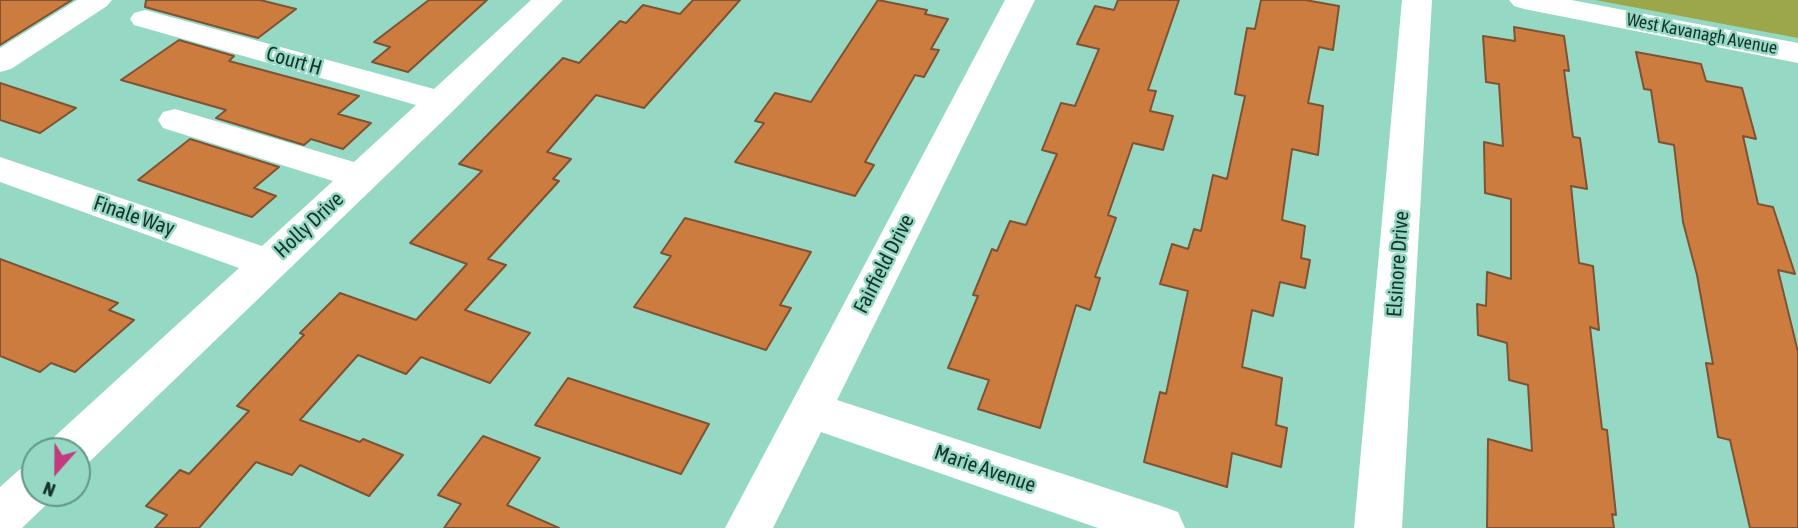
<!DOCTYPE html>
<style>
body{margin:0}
#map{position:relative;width:1798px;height:528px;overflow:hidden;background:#95d9c5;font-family:"Asap Condensed",sans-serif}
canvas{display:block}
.north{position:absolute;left:21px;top:437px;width:70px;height:70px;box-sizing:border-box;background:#95d9c5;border:2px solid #629687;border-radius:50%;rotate:201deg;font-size:19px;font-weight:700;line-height:28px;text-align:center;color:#16322b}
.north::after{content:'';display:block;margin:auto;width:24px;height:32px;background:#c13b7d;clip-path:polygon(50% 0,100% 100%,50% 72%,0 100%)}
</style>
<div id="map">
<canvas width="1798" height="528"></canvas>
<div class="north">N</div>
</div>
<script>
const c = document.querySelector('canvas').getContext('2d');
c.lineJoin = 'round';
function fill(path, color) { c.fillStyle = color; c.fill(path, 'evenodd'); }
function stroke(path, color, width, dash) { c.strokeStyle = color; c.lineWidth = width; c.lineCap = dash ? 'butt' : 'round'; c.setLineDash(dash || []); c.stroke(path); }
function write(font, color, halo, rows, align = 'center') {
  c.font = font + ' "Asap Condensed",sans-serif'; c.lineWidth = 5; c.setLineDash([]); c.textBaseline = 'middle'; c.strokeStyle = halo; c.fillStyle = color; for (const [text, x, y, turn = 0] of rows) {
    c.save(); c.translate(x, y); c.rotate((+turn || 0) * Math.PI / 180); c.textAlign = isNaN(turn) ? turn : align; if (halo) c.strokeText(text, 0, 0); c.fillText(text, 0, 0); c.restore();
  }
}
fill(new Path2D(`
 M1595,0h203v38z`), '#9ca64b');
const building = new Path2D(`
 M0,0h72l-72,45z
 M146,0h114l36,9 -38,29 -113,-31z
 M429,0h58l-79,72 -36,-10 18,-15 -16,-5z
 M693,0h47l-96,108 -48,-13 -49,57 24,7 -18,20 6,2 -71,78 18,6 -41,45 65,23 -40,50 -69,-26 -15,17 -48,-19 -58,65 60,22 3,-3 40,16 -34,41 -69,-31 -8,10 -36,-13 -57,66h-44l12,-13 -21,-9 34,-36 9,4 60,-63 -12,-5 67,-71 -4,-2 40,-40 76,27 51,-56 -57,-21 72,-72 -23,-7 104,-106 16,5 41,-42 6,2 17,-18 37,9z
 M878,0l49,10 -2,4 23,5 -17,30 8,1 -15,27 -9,-2 -50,87 9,3 -19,31 -120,-34 29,-39 -9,-2 20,-28 36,9z
 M1118,0h61l-31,90 8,1 -6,20 23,5 -10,34 -30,-7 -25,72 8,3 -21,59 5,1 -10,32 -14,-5 -36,123 -62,-19 11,-29 -41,-12 30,-72 -5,-1 19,-46 5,2 13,-30 16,4 31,-71 -15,-4 19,-47 14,3 24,-57 -22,-5 18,-38 19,4z
 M1261,0h44l34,6 -6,44 -14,-3 -11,56 15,3 -5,49 -26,-6 -10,71 23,6 -4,32 9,2 -5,28 -25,-6 -7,34 -21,-6 -10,57 40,11 -6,47 11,3 -6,39 -49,-14 -5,34 -83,-25 16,-70 6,2 22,-103 -28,-7 12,-40 16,5 6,-20 7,2 12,-56 14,4 18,-83 -10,-2 12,-66 8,1z
 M1514,27l50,9 5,35 -5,-1 9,67 7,1 7,51 -16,-3 8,77 14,3 6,64 -9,-3 12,102 5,1 9,85 -4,-1 2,14h-127l1,-89 44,12 -4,-66 -19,-5 -2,-37 -29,-8 -1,-31 9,2 1,-34 24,7v-80l-26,-6 -1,-51 19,4 -4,-62 -13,-2 -3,-46 32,5z
 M179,40l55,16 -5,5 130,35 -21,18 33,9 -28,26 -32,-10 -7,6 -88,-27 10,-8 -105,-30z
 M1636,52l65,12 5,17 36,7 14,51 -13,-3 15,68 15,3 22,67 -17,-4 20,82v176h-48l-20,-88 -12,-3 -12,-74 7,1 -16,-89 -14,-53 -9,-77 -15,-3 -8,-52 -7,-1z
 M0,83l76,25 -36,25 -40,-13z
 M190,139l89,28 -25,21 22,8 -24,21 -114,-37z
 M685,218l126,34 -31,53 11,3 -25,42 -132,-43 37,-51 -10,-3z
 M0,259l118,44 -9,7 25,10 -59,52 -24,-9 -11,9 -40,-16z
 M568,378l141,46 -28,50 -146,-49z
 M483,436l57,22 -33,47 52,23h-115l17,-24 -23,-9z`);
fill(building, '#cd7c40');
stroke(building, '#7f5234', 2);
fill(new Path2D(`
 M77,0h35l-5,6 -96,63 -11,3v-24z
 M531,0h32l-109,110 -368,355 -9,3v-17h-29l6,-14 185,-169 -239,-86v-25l262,89 71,-65 -170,-53 -5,-8 5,-8 12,-3 179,53 62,-57 -282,-80 -4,-6 4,-6 11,-3 11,3 278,76z
 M1005,0h30l-198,400 324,106 17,6 7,16h-87l-277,-96 -48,96h-48z
 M1402,0h30l-30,528h-48z
 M1509,0h62l227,43v20l-274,-54 -10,-3z
 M35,464v29h19l-3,7 -29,28h-22v-41l19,-17z`), '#fff');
write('18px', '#16322b', '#95d9c5', [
 ["West Kavanagh Avenue",1702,34,11]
]);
write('21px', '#16322b', '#95d9c5', [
 ["Court H",294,61,16],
 ["Finale Way",134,216,19],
 ["Holly Drive",309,225,-43],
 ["Fairfield Drive",884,264,-63],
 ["Elsinore Drive",1398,264,-86],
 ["Marie Avenue",985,469,19]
]);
</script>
